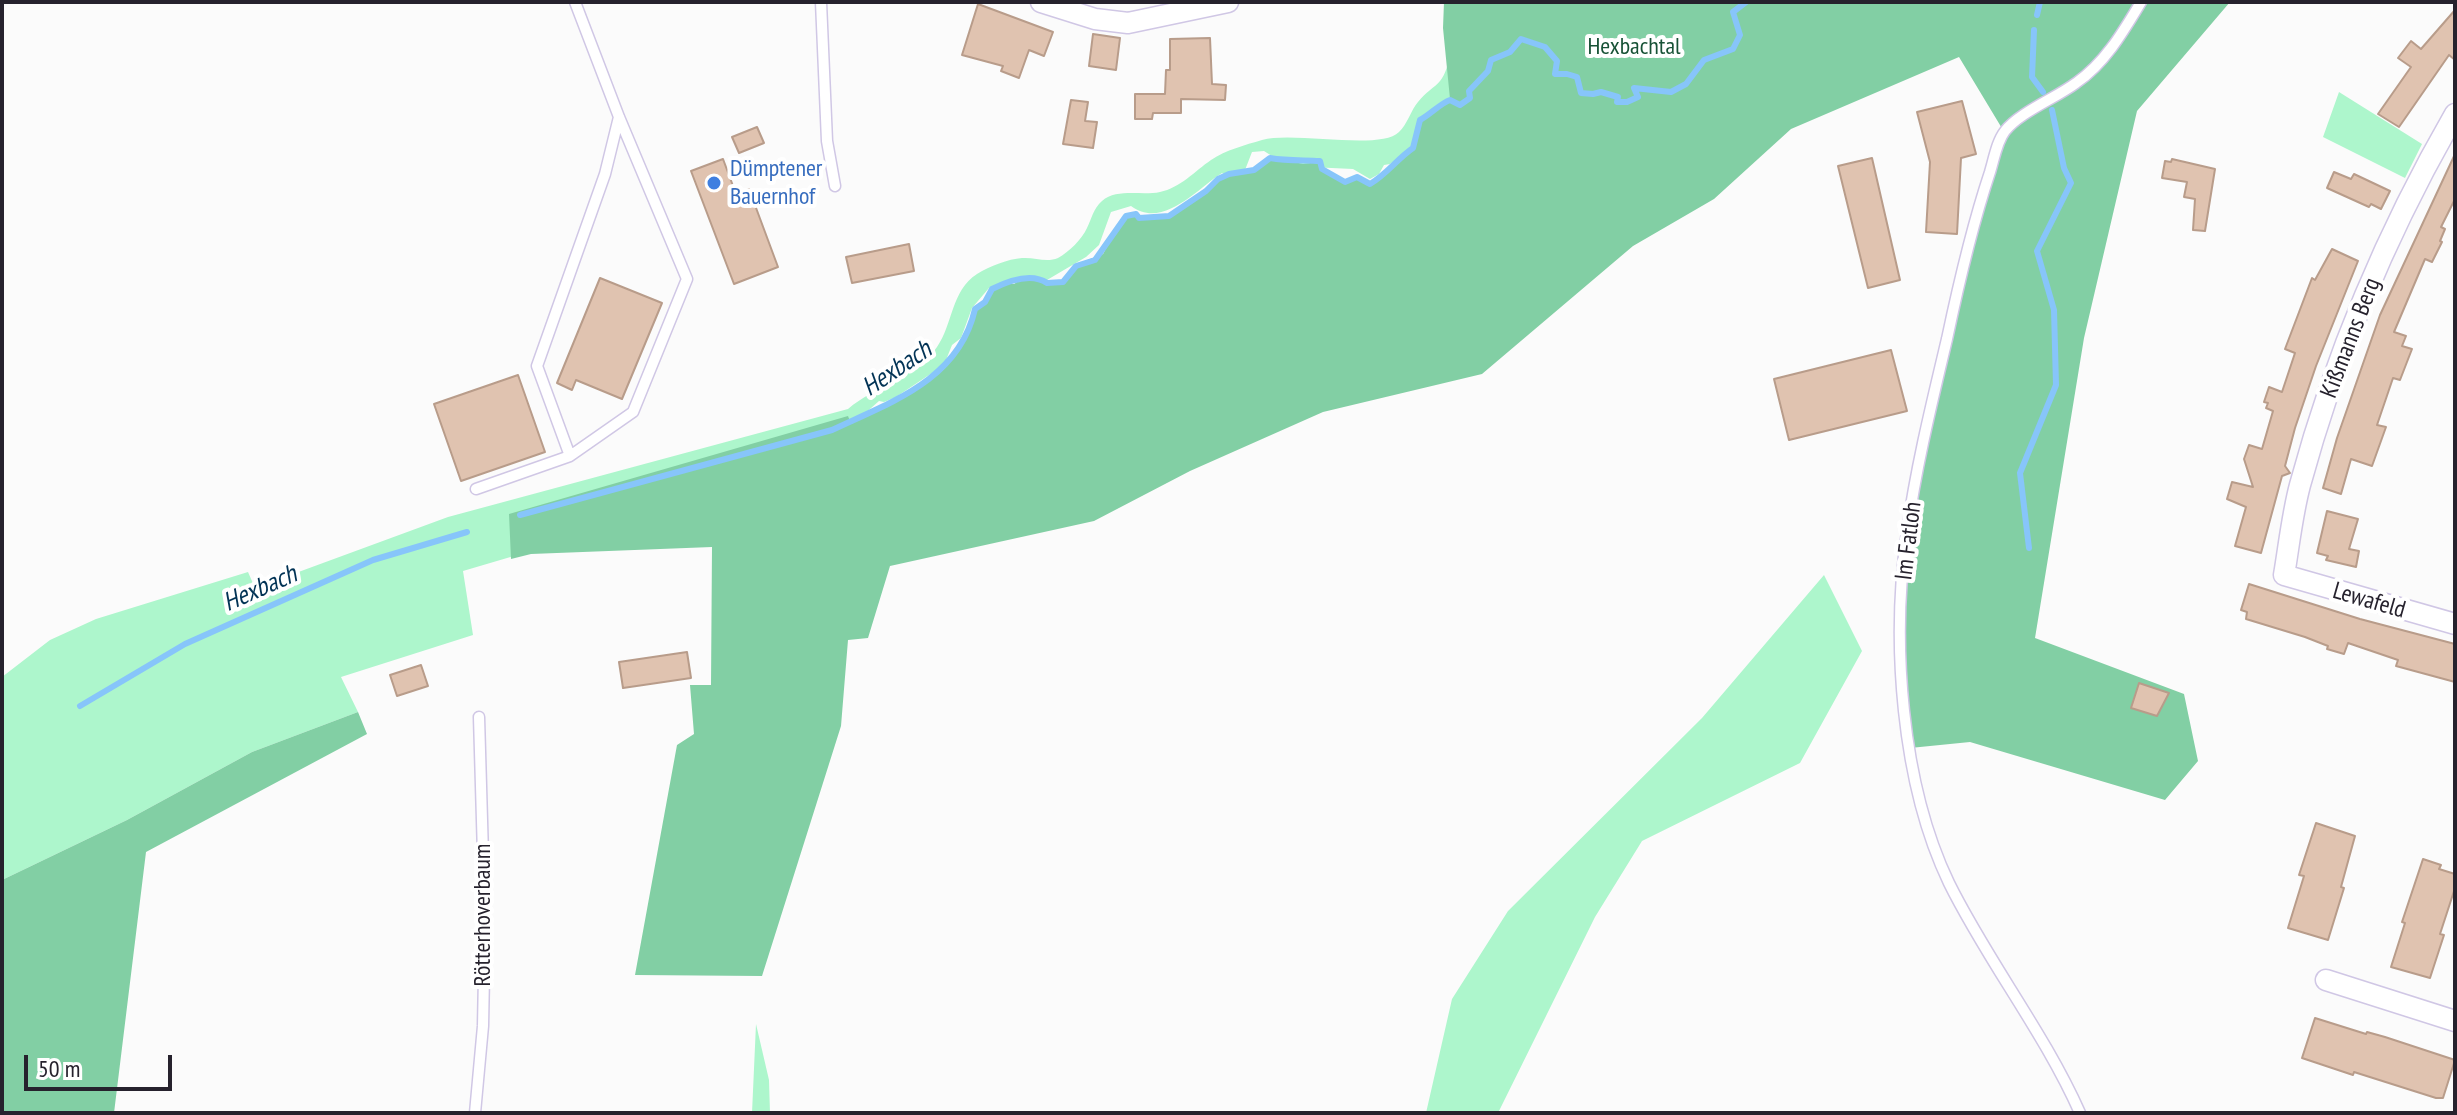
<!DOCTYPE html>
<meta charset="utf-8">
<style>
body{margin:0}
#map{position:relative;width:2457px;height:1115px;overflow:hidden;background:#fbfbfb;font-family:"PT Sans Narrow",sans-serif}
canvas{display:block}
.frame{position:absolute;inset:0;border:4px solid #26222d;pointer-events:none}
.scale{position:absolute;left:24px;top:1055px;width:148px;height:36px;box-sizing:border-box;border:4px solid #26222d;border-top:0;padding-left:10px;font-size:24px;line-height:28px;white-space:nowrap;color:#26222d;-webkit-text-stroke:6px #fff;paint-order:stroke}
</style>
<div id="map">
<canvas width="2457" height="1115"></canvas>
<div class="frame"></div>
<div class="scale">50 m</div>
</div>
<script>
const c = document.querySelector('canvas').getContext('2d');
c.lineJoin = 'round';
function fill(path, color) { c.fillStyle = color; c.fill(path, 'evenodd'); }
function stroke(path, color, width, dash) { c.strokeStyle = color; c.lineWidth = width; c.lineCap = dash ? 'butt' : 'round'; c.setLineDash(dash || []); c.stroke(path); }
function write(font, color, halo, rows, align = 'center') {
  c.font = font + ' "PT Sans Narrow",sans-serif'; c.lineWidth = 8; c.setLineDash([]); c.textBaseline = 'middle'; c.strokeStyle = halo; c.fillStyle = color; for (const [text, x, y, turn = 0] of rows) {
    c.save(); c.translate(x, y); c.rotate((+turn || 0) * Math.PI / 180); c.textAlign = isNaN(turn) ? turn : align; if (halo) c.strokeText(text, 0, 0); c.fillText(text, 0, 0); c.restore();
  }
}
fill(new Path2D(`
 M1662,2l-230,110 -15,19 -5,17 -22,16 -6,1 -5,9 -9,5 -17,-10 -43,-2 -35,-9 -11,-7 -12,1 -7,18 -11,8 -12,-5c-24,15 -59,57 -91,33l-20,6 -12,33 -13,12 -39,23 -24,-4 -34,12 -17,20 -11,30 -9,7 -8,20 -48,32 -12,5 -5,-1 -18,16 -27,19 -310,117 -61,18 10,64 -132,42 17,35 -106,40 -125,68 -125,60v-203l48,-37 46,-21 152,-47 7,16 193,-71 400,-108c27,-23 68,-32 89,-62 16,-23 14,-56 40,-73 13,-8 31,-15 45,-16 13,-1 24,5 36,0 11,-6 24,-19 29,-30 5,-10 6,-19 15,-27 15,-13 40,-5 58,-9 20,-4 35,-21 51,-32 15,-10 34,-15 51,-20 32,-9 118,11 137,-8 8,-7 12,-22 19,-30 17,-20 24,-14 31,-42z
 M2339,92l83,52 -17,34 -82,-41z
 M1824,575l38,76 -62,112 -158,78 -47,76 -97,196h-72l26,-114 56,-88 194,-193z
 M756,1024l13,56 1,33h-18z`), '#adf6cc');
fill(new Path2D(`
 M1444,2h786l-93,109 -53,227 -49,300 149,56 14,67 -33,39 -195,-58 -60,6 -8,-74 6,-139 36,-183 59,-222 -44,-73 -168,72 -77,70 -81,47 -151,128 -159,38 -133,59 -96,50 -204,45 -22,72 -20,2 -7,86 -79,250 -127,-1 42,-230 17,-11 -4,-49h21l1,-138 -181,7 -20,5 -2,-45 339,-98 3,8 92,-54 14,-19 17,-40 12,-10 6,-12 9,-7 13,2 11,-7 39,5 13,-18 26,-10 20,-37 47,-2 36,-23 11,-13 41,-10 13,-12 32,7 15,-2 2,8 25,13 12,-5 14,4c16,-9 27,-24 42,-34l7,-28 15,-8 9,-11 6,-2 -7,-71z
 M358,712l9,22 -221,118 -32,261h-112v-233l125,-60 125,-68z`), '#82cfa4');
stroke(new Path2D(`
 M2037,15l3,-13
 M2034,30l-2,47 11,15
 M520,515l312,-85c59,-28 127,-50 143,-121l10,-7 7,-13c16,-8 39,-17 55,-6l16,-1 13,-16 19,-6 31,-44 10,-2 3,4 30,-2 37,-25 12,-12 11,-5 25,-4 16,-12c17,3 33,2 50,3l2,8 23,13 12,-5 13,7c17,-10 27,-25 43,-36l7,-28c11,-6 21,-17 30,-20l10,5 10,-7 -1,-7 19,-20 3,-11 19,-8 11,-13 24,8 12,14 -2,13h12l10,3 4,16 12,1 8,-2 17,5 -1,5h10l11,-5 -4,-9 37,4 15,-8 18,-24 29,-11 7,-14 -7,-23 13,-10
 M2029,548l-9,-75 36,-88 -2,-75 -17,-59 34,-68 -7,-15 -12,-58
 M80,706l105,-62 188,-84 94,-28`), '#87c5fa', 6);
const building = new Path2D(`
 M978,4l75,28 -9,24 -15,-6 -10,28 -18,-7 2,-5 -41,-11z
 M2455,10v50l-6,-5 -50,72 -21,-13 33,-47 -13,-9 13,-17 10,8z
 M1093,34l27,4 -4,32 -27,-4z
 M1210,38l2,46 14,1 -1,15 -44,-1v14h-28l-1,6h-17v-25h30l1,-24h4v-31z
 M1071,100l17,2 -3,19 12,1 -4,26 -30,-4z
 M1962,101l14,53 -15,4 -4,76 -31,-2 4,-70 -13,-50z
 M757,127l7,16 -25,10 -7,-16z
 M2455,154v45l-14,28 4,2 -5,12 2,1 -10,20 -7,-3 -31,73 12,4 -4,10 10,3 -12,31 -7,-2 -16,47 9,2 -14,39 -21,-7 -10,35 -18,-6 14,-50 43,-123z
 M1872,158l28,122 -32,8 -30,-122z
 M723,159l13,35 13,-5 29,78 -44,17 -43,-113z
 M2172,159l43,10 -10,62 -12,-1 2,-31 -11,-2 3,-15 -25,-4 3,-17 6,1z
 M2334,172l17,7 3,-5 36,17 -9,18 -10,-5 -2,3 -42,-19z
 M909,244l5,27 -62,12 -6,-26z
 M2332,249l26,12 -42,105 -21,62 -10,38 5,7 -8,3 -21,77 -26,-7 11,-39 -19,-8 5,-17 21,5 -9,-28 5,-14 13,4 11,-38 -7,-3 2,-5 -4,-1 5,-15 13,5 13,-39 -10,-4 27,-71 3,2z
 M600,278l62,25 -40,96 -46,-19 -4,10 -15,-7z
 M1891,350l16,61 -118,29 -15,-61z
 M518,375l27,77 -84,29 -27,-77z
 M2327,511l31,8 -9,30 10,2 -3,16 -30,-7 2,-4 -11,-3z
 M2249,584l111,35 95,25v38l-59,-16 2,-6 -50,-17 -4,11 -17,-5 1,-3 -23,-9 -59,-18 1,-7 -6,-2z
 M687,652l4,26 -68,10 -4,-26z
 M421,665l7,21 -31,10 -7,-21z
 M2139,683l30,10 -12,23 -26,-8z
 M2316,823l39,13 -14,51 3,1 -16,52 -40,-12 16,-52 -5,-1z
 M2423,859l18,6 -2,4 16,5v14l-15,46 4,1 -14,43 -39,-11 14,-44 -3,-1z
 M2315,1018l51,16 1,-2 18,5 70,23 -12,38h-7l-82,-26 -1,3 -51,-17z`);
fill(building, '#e0c3b0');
stroke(building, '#b89c8a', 2);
const service = new Path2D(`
 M821,2l6,139 8,45
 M570,456l-33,-90 68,-192 14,-57
 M476,489l94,-33 63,-44 54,-133 -68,-162 -44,-115
 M475,1113l8,-87 2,-102 -6,-207
 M2080,1113c-36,-81 -92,-151 -131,-230 -48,-100 -58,-242 -42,-351 9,-65 25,-130 40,-193 12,-57 25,-113 43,-167 4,-13 7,-31 15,-41 15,-19 51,-33 71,-48 29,-20 47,-51 65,-81`);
const minor = new Path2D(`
 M1041,2l54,17 33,4 100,-21
 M2455,114c-67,116 -120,242 -155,371 -8,30 -11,61 -16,90l171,49
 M2326,980l129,41`);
stroke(service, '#d0c7e5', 13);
stroke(minor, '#d0c7e5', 23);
stroke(service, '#fff', 10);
stroke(minor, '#fff', 20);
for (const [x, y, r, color] of [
 [714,183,8,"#3f7fe0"]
]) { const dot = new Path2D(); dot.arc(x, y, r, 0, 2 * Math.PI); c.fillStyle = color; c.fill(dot); stroke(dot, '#fff', 3); }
write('24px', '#175236', '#fff', [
 ["Hexbachtal",1634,47]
]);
write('24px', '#366cbe', '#fff', [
 ["Dümptener",730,169],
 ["Bauernhof",730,197]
], 'left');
write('24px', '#26222d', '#fff', [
 ["Kißmanns Berg",2351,338,-69],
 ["Im Fatloh",1909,541,-83],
 ["Lewafeld",2369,601,16],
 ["Rötterhoverbaum",483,915,-90]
]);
write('italic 26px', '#023355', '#fff', [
 ["Hexbach",897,369,-34],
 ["Hexbach",260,589,-24]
]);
</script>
